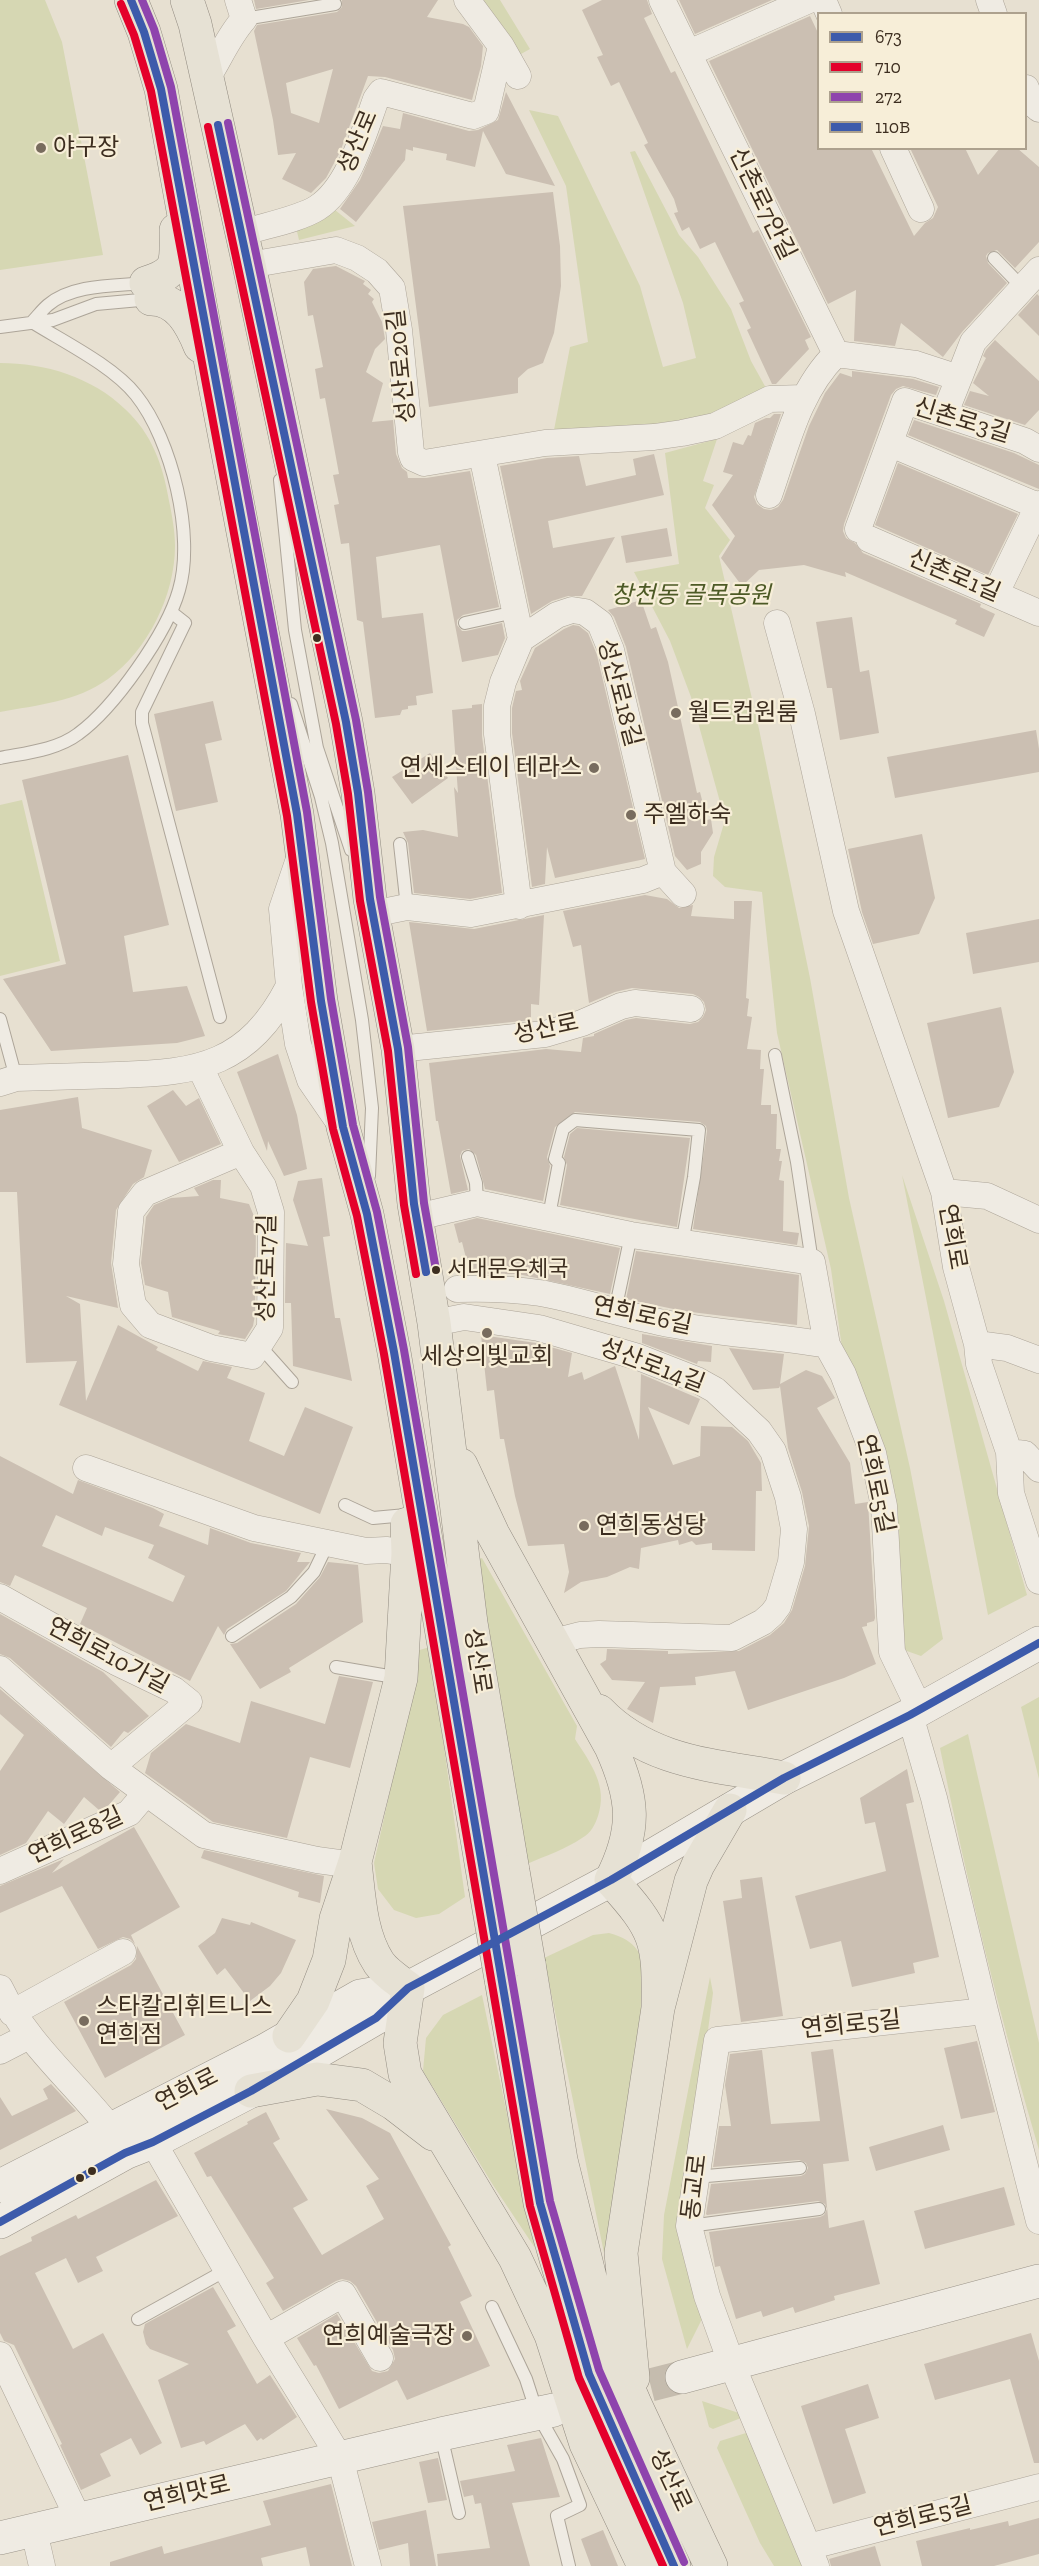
<!DOCTYPE html>
<meta charset="utf-8">
<style>
body{margin:0}
#map{position:relative;width:1039px;height:2566px;overflow:hidden;background:#e7e0d1;font-family:"Zilla Slab",serif}
canvas{display:block}
.legend{position:absolute;left:817px;top:12px;width:210px;height:138px;box-sizing:border-box;background:#f7eed8;border:2px solid #ada18e;margin:0;padding:8px 10px;list-style:none;font-size:18px;color:#3d2e20}
.legend li{display:flex;align-items:center;gap:12px;height:30px}
.legend b{width:30px;border:2px solid #ada18e}
</style>
<div id="map">
<canvas width="1039" height="2566"></canvas>
<ul class="legend">
<li><b style="height:8px;background:#3d5bab"></b>673</li>
<li><b style="height:8px;background:#e4002b"></b>710</li>
<li><b style="height:8px;background:#8e44ad"></b>272</li>
<li><b style="height:8px;background:#3d5bab"></b>110B</li>
</ul>
</div>
<script>
const c = document.querySelector('canvas').getContext('2d');
c.lineJoin = 'round';
function fill(path, color) { c.fillStyle = color; c.fill(path, 'evenodd'); }
function stroke(path, color, width, dash) { c.strokeStyle = color; c.lineWidth = width; c.lineCap = dash ? 'butt' : 'round'; c.setLineDash(dash || []); c.stroke(path); }
function write(font, color, halo, rows, align = 'center') {
  c.font = font + ' "Zilla Slab","Noto Sans KR",serif'; c.lineWidth = 4.5; c.setLineDash([]); c.textBaseline = 'middle'; c.strokeStyle = halo; c.fillStyle = color; for (const [text, x, y, turn = 0] of rows) {
    c.save(); c.translate(x, y); c.rotate((+turn || 0) * Math.PI / 180); c.textAlign = isNaN(turn) ? turn : align; if (halo) c.strokeText(text, 0, 0); c.fillText(text, 0, 0); c.restore();
  }
}
fill(new Path2D(`
 M0,0h45l17,42 41,213 -103,15z
 M477,0h23l30,49 -9,5z
 M529,110l29,6 82,170 23,81 33,-9 -13,-55 -53,-151 5,-1 44,84 19,22 33,52 20,52 15,27 -56,27 -25,8 -131,7 16,-83 18,-5 -22,-156z
 M330,206l25,20 -56,14 -4,-17z
 M0,363c45,0 92,14 125,46 27,25 38,56 44,92 3,14 6,30 6,45 0,49 -27,104 -67,133 -32,23 -71,26 -108,33z
 M717,439l-14,42 11,4 -9,23 25,32 -11,16 40,173 51,249 39,220 61,270 33,171 -22,17 -17,-6 -62,-302 -11,-79 -54,-236 -15,-141 -37,-5 -12,-11 1,-19 11,-37 -34,-123 -21,-56 -36,-69 45,-8 -14,-111z
 M22,800l38,161 -60,15v-171z
 M902,1175l42,126 83,294 -39,20z
 M482,1558l95,168 -2,13c16,25 33,47 23,77 -3,9 -7,17 -16,22 -16,11 -37,18 -55,26l-51,-304z
 M430,1647l35,250 -26,17 -23,4 -22,-8 -16,-21 -4,-26 40,-180 2,-32z
 M1039,1697v82l-18,-72z
 M968,1734l71,309v107c-39,-132 -72,-267 -99,-402z
 M609,1933c29,8 32,21 41,47l-42,273h-4l-60,-295 49,-23z
 M710,1977l3,16 -12,89 1,237 -15,30 -25,-90 2,-44z
 M482,1995l53,253 -42,-63 -70,-114 3,-33 17,-23z
 M702,2401l37,12 2,5 -28,11 -4,-2z
 M746,2433l6,4 50,129h-28l-14,-23 -43,-95 3,-7z`), '#d6d7b3');
fill(new Path2D(`
 M254,0h55l-53,9z
 M342,0h96l-11,17 36,7 6,3 14,19 -2,20 -9,34 -87,-23 -17,-1 -28,76 -14,26 -15,15 -29,-14 14,-26 -18,2 -5,-35 -19,-89 3,-6 80,-13 5,-5zM333,69l-14,54 -28,-10 -5,-30z
 M602,0h45l5,14 -8,4 27,55 4,-2 78,162 5,-3 53,107 -6,3 4,9 -33,35h-4l-25,-54 4,-2 -12,-25 5,-2 -29,-59 -15,7 -11,-22 -7,4 -8,-18 4,-1 -4,-13 -30,-54 4,-2 -29,-61 -8,4 -14,-29 6,-2 -21,-45z
 M679,0h93l-77,34z
 M810,16l9,19v113h52l43,88 11,-13 8,-5 5,-11 -28,-59h55l13,27 22,-27h17l22,19v75l-24,26 -18,-18 -9,3 -2,3 2,7 19,20 -45,49 -19,25 -42,-34 -6,23 -41,-5 2,-51 -28,14 -119,-243z
 M506,92l49,94 -49,-12 -23,-43 -8,36 -29,-7 1,-6 -34,-7v4l-7,-2 -1,11 -49,62 -16,-13 20,-29 23,-54 17,3 3,-16 66,18 9,-1 20,-10z
 M553,192l7,54 1,40 -7,47 -11,30 -15,6 -10,9v15l-89,14 -26,-201z
 M336,266l29,15 -2,3 8,6 -3,4 6,5 -2,3 10,20 3,17 -10,10 -9,23 17,11 -11,39 21,-2 3,34 6,14 5,4 1,6h18l44,-7 29,136 -36,8 -6,5v5l5,6h4l36,-8 3,15 -7,17 -36,7 -22,-117 -64,12 6,61 41,-5 10,80 -17,3 1,9 -9,1v3l-6,1 -2,5 -25,3 -12,-96 -6,-2 -8,-77 -8,1 -7,-39 5,-1 -6,-29 6,-1 -14,-76 -5,1 -5,-30 8,-2 -10,-52 -5,1 -4,-34 9,-13z
 M1037,294l2,2v40l-21,-21z
 M995,340l44,41v29l-14,15 -61,-20 6,-14 19,5 -16,-13 13,-25 -3,-2 3,-6z
 M852,371l61,8 26,8 -3,8 -33,-9 -7,3 -5,6 -47,129 -1,7 3,7 9,5 8,10 118,51 -1,3 15,7 -11,23 -29,-13 2,-4 -112,-48 1,5 -42,-12 -45,5 -17,16 -21,-28 14,-22 -23,-31 21,-30 -10,-3 10,-30 10,3 5,-10 3,1 4,-13 11,-5h4l4,-4h7l-27,83 3,7 7,5 7,1 7,-3 5,-7 26,-74 16,-33 15,-20 12,4z
 M914,420l100,33 25,12v24l-131,-54z
 M654,454l10,41 -116,26 5,27 62,-11 -33,59h-14l-16,5 -21,13 -31,-148 47,-8 32,-2 7,30 50,-11 -3,-16z
 M898,463l120,51 -30,61 -113,-50z
 M667,528l5,28 -46,7 -5,-27z
 M641,600l10,29 5,-2 12,35 29,131 3,-1 7,28 4,-1 2,14 -12,19v12l-14,6 -12,-14 -49,-209 -12,-30 -6,-7z
 M852,617l8,55 9,-2 10,63 -39,7 -8,-52h-5l-11,-66z
 M573,625l6,1 9,7 9,22 48,204 -90,19 -8,-31 -2,37 -13,3 -20,-154v-25l4,-17 6,-1 -2,-9 15,-33 29,-19z
 M213,701l9,39 -17,4 13,58 -42,9 -22,-97z
 M482,704v32l20,157 -32,6 -56,-6 -6,-50 -5,-11 20,-2 35,7 -4,-50 4,6 -6,-83 20,-2v-3z
 M1036,730l3,19v23l-144,26 -8,-41z
 M430,753l18,25 -36,26 -20,-27z
 M128,755l41,170 -45,11 9,56 54,-6 18,50 -28,7 -126,8 -48,-72 63,-15 -44,-184z
 M922,834l13,64 -16,36 -46,10 -11,-32 -14,-63z
 M645,895l22,4 12,9 14,-3 -2,11 43,3v-18h18l-6,97 3,1 -2,17 5,1 -5,32 14,1 -1,19h4l-3,36h10v9h6l-1,35h5l-2,12h3l-3,19 5,1 -1,50 16,2 -2,12 -104,-16 14,-98 -1,-5 -6,-4 -125,-10 -20,15 -8,30 3,9 -7,35 -58,-12 -9,-34 -7,-6 -7,2 -2,5 8,34 -17,4 -13,-73h-2l-7,-58 117,-14 35,3 2,-14 11,-2v-2l32,-14 10,-2 54,6 8,-2 5,-5 3,-7 -2,-8 -5,-5 -6,-3 -61,-6 -17,4 -26,11 -8,-58 -8,2 -10,-36z
 M544,915l-5,90 -8,-1v16l-104,11 -18,-109 65,7z
 M1039,919v43l-66,12 -7,-41z
 M1001,1007l13,65 -15,35 -51,11 -21,-95z
 M278,1054l19,61 10,54 -23,7 -16,-35 -1,10 -30,-79z
 M173,1090l13,16 13,-8 22,46 -42,18 -32,-56z
 M78,1097l4,31 70,22 -8,27 -11,7 -17,26 -5,53 7,45 -52,-12 14,8 6,97 32,-76 40,22 -2,3 42,21 5,-10 29,6 -5,11 38,15 -16,48 35,15 21,-49 48,20 -33,87 -261,-109 18,-44 -51,2 -9,-171h-17v-82z
 M577,1128l113,10 -13,89 -117,-22 7,-40 -3,-8 6,-23z
 M322,1178l8,58 -7,1 12,81h5l12,63 -59,-15 -2,-63h-6l1,-60 22,3 -15,-46 5,-19z
 M213,1180h8l-1,18 29,6 7,17 -1,94 -2,11 -8,13 -27,-5 2,-3 -48,-14 -4,-25 -23,-7 -4,-22 5,-46 8,-12 17,-7 28,-2 -5,-8z
 M477,1218l143,30 -10,46 -92,-20h-48l-8,-32 -3,1 -5,-19z
 M636,1251l163,24 -2,50 -114,-14 -57,-12z
 M642,1334l70,12 -1,16 -13,-1 -1,3 -55,-21z
 M481,1335l55,8 36,10 -4,24 14,-5 2,8 31,-14 24,74 2,-66 59,25 -11,26 -41,-18 25,58 27,-9 1,-30 31,1 16,14 13,22 1,28h-6l-1,60 -43,-1v-7l-16,2 -4,-4 -13,4 -1,-5 -23,5 -14,3 -2,21 -9,-2 -23,10 -26,5 -17,11 5,-21 -5,-28 -36,2 -13,-50 -11,-57h-4l-6,-49 -7,1z
 M729,1348l55,6 -4,30 26,-14 16,6 13,22 -18,10 33,55 5,41 13,-2 7,116 -1,3 -7,2v3l-5,1 14,37 -32,14 -96,32 -13,-39 -40,6 1,8 -36,2 -7,36 -26,-14 18,-27 -33,-2 -12,-16 6,-4 1,-11 61,2v3l71,-3 31,-16 14,-12 8,-13 13,-44 4,-40 -7,-34 -14,-44 -8,-62 -1,2 -26,2z
 M0,1456l73,38 5,-14 75,28 11,6 -5,12 49,19 2,-17 41,15 50,10 -4,9h13l-24,29 -59,38 -3,6 -6,-9 -28,55 -110,-57 7,-16 -72,-33 -5,11 -10,-4zM56,1515l46,21 3,-9 49,18 -6,13 37,18 -12,26 -131,-56z
 M328,1562l30,3 5,57 -74,46 2,4 -31,17 -30,-45 7,-1 59,-39 24,-27z
 M0,1614l103,58 46,44 -21,17 -4,-2 -13,16 -101,-89 -10,-4z
 M339,1676l34,6 -23,86 -40,-11 -23,81 -74,-16 -68,-49 6,-20 35,-29 54,19 11,-42 74,23z
 M0,1689l120,103 -12,14 -9,4 -15,-13 -20,27 -16,-13 -22,32 -26,12v-84l24,-36 -24,-21z
 M907,1769l7,33 -8,2 33,153 -26,6 2,10 -63,14 -11,-46 -31,8 -15,-53 91,-25 -11,-49 -10,2 -5,-26z
 M134,1827l46,80 -49,28 4,9 -5,-5 -7,-2 -25,12 -36,-63 -62,27v-27l64,-27 -12,14z
 M204,1850l120,26 -4,27 -22,-6 1,-5 -98,-34z
 M762,1877l21,139 -42,6 -18,-121 19,-3 -2,-18z
 M222,1918l28,7 1,-3 45,18 -15,33 -11,13 -20,15 -25,-33 -8,7 -19,-29 17,-13z
 M137,1946l48,89 -80,43 -41,-76 67,-37 5,-6z
 M977,2041l18,71 -34,7 -17,-71z
 M833,2049l16,112 -26,3 6,64 35,-8 16,64 -46,12 1,4 -40,13 -2,-6 -30,10 -2,-6 -25,8 -16,-53 -5,1 -6,-35 111,-15 4,-2 3,-6 -2,-5 -7,-3 -111,14 -1,-1 5,-30 90,-8 4,-2 3,-6 -2,-5 -7,-3 -86,7 6,-41h12l-6,-41 5,-31 32,-4 9,74 49,-3 -9,-69z
 M51,2084l25,27 -76,39v-53l12,19 36,-17 -5,-10z
 M326,2109l36,9 28,15 61,112 -3,2 24,49 -12,6 30,64 -83,34 -10,-20 -58,29 -23,-44 -2,1 -17,-28 40,-24 35,57 7,2 9,-2 7,-12 -2,-9 -37,-64 -6,-5 -8,-2 -6,2 -53,30 -17,-28 8,-5 -63,-102 -4,1 -13,-24 54,-29 -1,-2 19,-10 14,27 -7,4 35,57 -15,8 29,47 62,-36 -18,-33 13,-7z
 M943,2125l7,25 -74,21 -7,-24z
 M156,2180l22,36 -82,41 7,14 -25,12 -12,-25 -31,15 38,76 30,-16 59,110 -22,12 -9,-17 -31,16 11,22 -30,14 -21,-45 2,-1 -48,-99 -10,-4 -4,-8v-77l32,-15 -1,-4 45,-22 2,4z
 M1004,2187l11,38 -90,24 -11,-38z
 M213,2287l23,39 -9,5 30,53 13,-9 27,42 -34,23 -2,-2 -4,3 -12,-17 -39,21 -2,-4 -23,7 -23,-68 31,-16 -39,-15 -4,-5 -3,-12 2,-8z
 M1031,2333l8,28v102h-5l-24,-84 -75,21 -11,-36z
 M868,2384l11,34 -34,11 21,64 -33,11 -32,-98z
 M541,2438l19,59 -48,6 18,63h-92l-1,-12 53,-6 -9,-45 -6,1 -2,-9 -9,2 -4,-16 55,-10 -8,-26z
 M438,2458l9,42 -19,3 -9,-41z
 M331,2484l21,82h-42l-4,-19 -45,11 2,8h-153v-4l52,-16 2,8 107,-29 -8,-24z
 M426,2510l10,56h-26l-2,-23 -29,7 -7,-28z
 M1039,2518v36l-45,12h-72l-6,-25 54,-13v2l38,-9 1,5z
 M603,2530l15,36h-27l-10,-27z
 M875,2546l6,20h-50l-2,-7z`), '#cbbfb2');
stroke(new Path2D(`
 M603,2397l79,-20`), '#c5bcae', 33, [33, 16]);
const lane = new Path2D(`
 M244,19l91,-15
 M994,258l29,30
 M32,322c5,-5 10,-12 16,-17 25,-21 67,-19 98,-22
 M0,327l53,-7 43,-16 55,-5
 M280,480l15,150 22,118 34,102
 M171,612l14,11 -43,89v11l78,294
 M465,623l50,-11
 M291,704l30,93 11,46 30,177 10,88 -3,68
 M0,758c25,-5 57,-8 78,-24 36,-26 89,-101 101,-144 16,-54 -7,-150 -43,-195 -23,-29 -72,-53 -104,-73
 M400,844l7,63
 M0,1019l16,59
 M775,1055l22,107 15,100
 M468,1157l8,26 1,20
 M549,1216l10,-53 -4,-4 8,-30 12,-9 124,10 -5,47 -12,67
 M615,1311l16,-76
 M259,1345l33,37
 M345,1505l28,13 33,-3
 M232,1636l59,-39 23,-25 14,-29
 M336,1667l64,11
 M695,2177l105,-9
 M689,2226l130,-17
 M492,2307l34,72 11,34 26,46 17,46 -23,11 12,50
 M138,2319l90,-50
 M441,2435l18,78`);
const street = new Path2D(`
 M467,0l34,46 17,30
 M662,0l174,354 80,10 43,14 -14,35
 M823,0l6,14
 M989,0l5,14
 M689,53l120,-53
 M207,78c13,-20 21,-41 37,-59l-6,-19
 M1026,88l6,15 7,6
 M893,148l28,61
 M242,233c21,-7 58,-14 75,-25 32,-20 47,-76 59,-109l5,-7 92,24 13,-5 15,-65
 M249,265l87,-15 21,8 20,13 15,17 7,42 12,122 2,6 11,5 121,-20 109,-6 28,-4 33,-7 55,-27 33,-1
 M959,378l14,-36 66,-72
 M891,444l147,62
 M482,455l39,184
 M769,495c17,-48 29,-104 67,-141
 M858,529l47,-128 120,40 14,8
 M869,539l170,74
 M996,593l43,-89
 M777,623l25,91 44,197 98,281 12,75 21,77 2,20 30,88 2,41 28,88
 M301,853l-19,56 7,77 9,58 12,36 31,45
 M519,906l-22,-172v-28l6,-24 18,-43 36,-24 15,-5 13,2 15,11 11,27 52,222 20,22
 M372,914l35,-7 64,7 172,-34 20,-8
 M398,1049l147,-15 37,-11 39,-17 14,-3 56,6
 M200,1067l41,85 22,34 8,26 -1,116 -18,28 -41,-8 -61,-23 -17,-20 -7,-41 5,-53 14,-18 96,-41
 M0,1083l16,-5c34,-1 68,-2 102,-3 81,-2 131,-11 171,-89
 M944,1192l43,4 52,24
 M417,1217l60,-14 154,32 181,27 15,83 16,29 30,79 11,53 8,146 28,58
 M457,1289c28,-1 55,0 83,4 40,7 79,21 119,29 56,12 112,13 168,23
 M434,1323l30,-6 75,11 99,29 59,23 18,10 44,41 14,20 15,46 6,32 -3,33 -13,44 -6,8 -9,8 -31,16 -133,-4 -19,1 -27,7
 M977,1344l30,4 32,12
 M1009,1452l16,2 14,15
 M86,1468l168,60 112,23 20,-1 22,3
 M0,1597l116,65 58,28 15,12 -78,65
 M0,1669l111,98 93,68 113,25 22,3 16,-1
 M910,1715l24,83 51,213 54,210
 M0,1871l129,-58 17,-20
 M0,1988c26,55 74,94 111,141
 M12,2013l111,-61
 M0,2051l29,-15
 M153,2142l113,196 74,120 28,108
 M266,2338l77,-44 37,64
 M0,2355l79,165
 M34,2531l8,35
 M808,2547l231,-60
 M816,2566l-84,-201 -25,-69 -18,-70 28,-186 268,-29`);
const secondary = new Path2D(`
 M0,2186l264,-135 96,-55 48,-8
 M0,2222l125,-69 28,-11 98,-51 125,-73 32,-30 203,-108 173,-102 126,-63 129,-72
 M682,2377l357,-96
 M0,2538l441,-104 113,-24`);
const primary = new Path2D(`
 M131,0l13,32 17,57 52,286 84,439 24,187 22,126 24,87 27,138 91,534
 M187,0l8,24 54,241 97,457 12,71 12,106 28,150 16,155 20,119 37,300 42,248
 M146,283c34,-11 30,-20 30,-53
 M151,299c27,0 40,25 49,47
 M461,1465l32,69 118,213c23,51 26,82 0,133 46,51 48,60 47,128
 M599,1711c51,53 117,54 185,67
 M355,1862c4,33 5,72 24,101 7,10 20,18 29,25l-8,55 5,31 110,184 36,77 35,109 58,122
 M529,1964l32,196 42,170 33,76 75,160
 M501,1979l39,224 49,171 85,192
 M289,2036l24,-35 16,-41 7,-41 19,-57 46,-184 7,-125 -1,-29
 M251,2091l66,-12 45,6 32,19 39,30
 M633,2378l-12,-125 37,-245 33,-127 7,-16 32,-55`);
stroke(lane, '#ada599', 14);
stroke(street, '#ada599', 27);
stroke(secondary, '#9c958a', 34);
stroke(primary, '#928b80', 34);
stroke(lane, '#efebe3', 12);
stroke(street, '#efebe3', 26);
stroke(secondary, '#efebe3', 33);
stroke(primary, '#e6e1d4', 33);
const primaryBridge = new Path2D(`
 M513,1871l16,93
 M485,1886l16,93`);
stroke(primaryBridge, '#928b80', 34, []);
stroke(primaryBridge, '#e6e1d4', 33);
stroke(new Path2D(`
 M131,0l13,32 17,57 136,725 24,187 22,126 24,87 27,138 146,851 49,171 85,192
 M218,125l128,597 12,71 12,106 28,150 16,155 12,68`), '#3d5bab', 8);
stroke(new Path2D(`
 M121,4l13,31 17,56 136,725 24,186 22,127 24,87 27,138 146,852 49,172 84,188
 M208,127l128,597 12,70 12,107 28,150 16,154 12,69`), '#e4002b', 8);
stroke(new Path2D(`
 M142,0l12,29 17,58 136,725 24,187 22,126 24,87 27,138 146,851 49,169 85,192
 M228,123l128,597 12,72 12,105 28,150 16,156 12,67`), '#8e44ad', 8);
stroke(new Path2D(`
 M0,2222l125,-69 28,-11 98,-51 125,-73 32,-30 203,-108 173,-102 126,-63 129,-72`), '#3d5bab', 8);
for (const [x, y, r, color] of [
 [41,148,6,"#786c5e"],
 [317,638,5,"#3d2e20"],
 [676,713,6,"#786c5e"],
 [594,768,6,"#786c5e"],
 [631,815,6,"#786c5e"],
 [436,1270,5,"#3d2e20"],
 [487,1333,6,"#786c5e"],
 [584,1526,6,"#786c5e"],
 [84,2021,6,"#786c5e"],
 [92,2171,5,"#3d2e20"],
 [80,2178,5,"#3d2e20"],
 [467,2336,6,"#786c5e"]
]) { const dot = new Path2D(); dot.arc(x, y, r, 0, 2 * Math.PI); c.fillStyle = color; c.fill(dot); stroke(dot, '#f7eed8', 2); }
write('22px', '#3d2e20', '#f7eed8', [
 ["서대문우체국",447,1270]
], 'left');
write('24px', '#3d2e20', '#f7eed8', [
 ["성산로",358,142,-67],
 ["신촌로7안길",762,204,64],
 ["성산로20길",402,366,-96],
 ["신촌로3길",962,421,17],
 ["신촌로1길",954,576,23],
 ["성산로18길",619,693,75],
 ["성산로",546,1029,-12],
 ["연희로",952,1237,80],
 ["성산로17길",267,1268,-89],
 ["연희로6길",642,1316,12],
 ["성산로14길",652,1366,21],
 ["연희로5길",875,1484,78],
 ["연희로10가길",108,1656,28],
 ["성산로",477,1661,81],
 ["연희로8길",76,1836,-25],
 ["연희로5길",851,2025,-6],
 ["연희로",187,2090,-27],
 ["동교로",695,2187,-83],
 ["성산로",670,2480,65],
 ["연희맛로",187,2494,-13],
 ["연희로5길",923,2517,-14]
]);
write('24px', '#3d2e20', '#f7eed8', [
 ["야구장",53,148],
 ["월드컵원룸",688,713],
 ["연세스테이 테라스",582,768,"right"],
 ["주엘하숙",643,815],
 ["세상의빛교회",487,1357,"center"],
 ["연희동성당",596,1526],
 ["스타칼리휘트니스",96,2007],
 ["연희점",96,2035],
 ["연희예술극장",455,2336,"right"]
], 'left');
write('italic 24px', '#4d5a26', '#f7eed8', [
 ["창천동 골목공원",691,596]
]);
</script>
